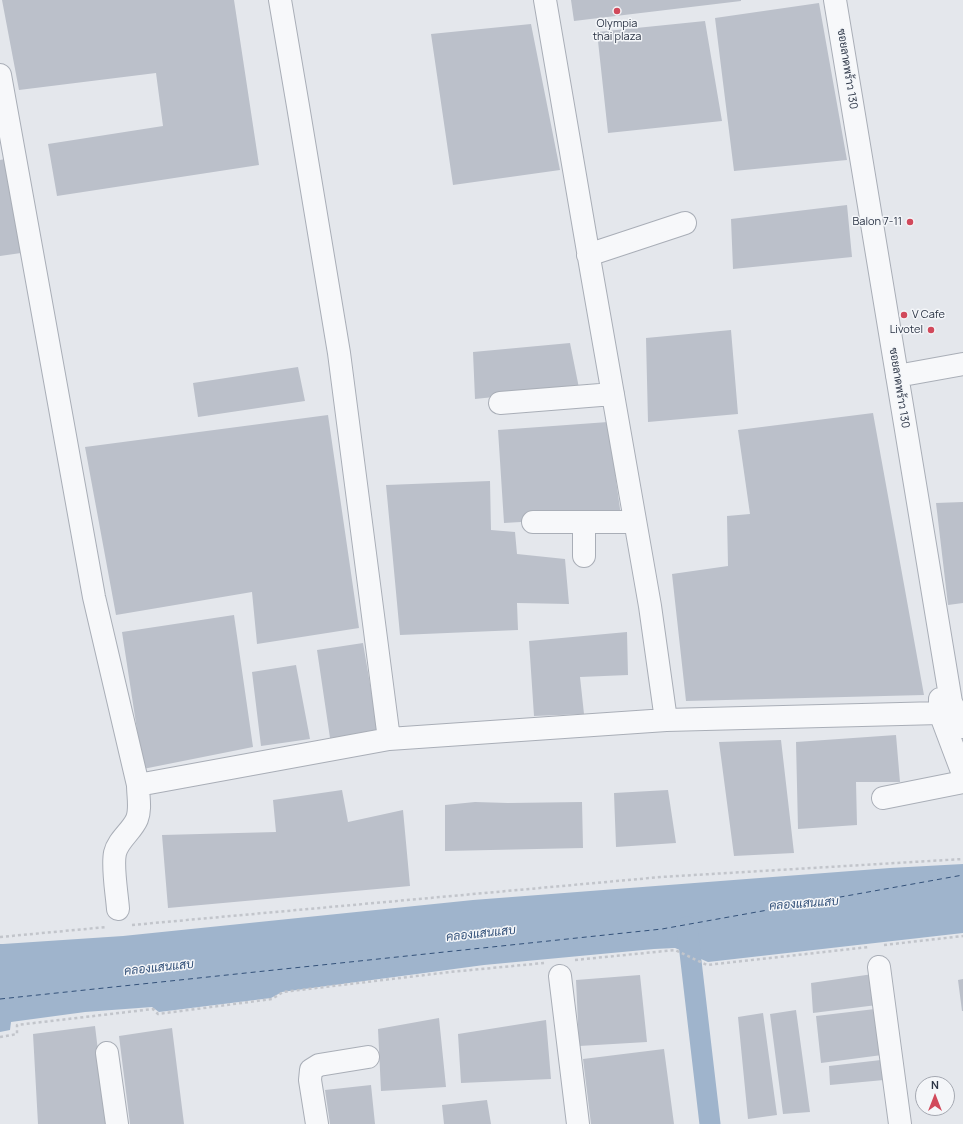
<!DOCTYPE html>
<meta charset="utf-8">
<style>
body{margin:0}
#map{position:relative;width:963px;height:1124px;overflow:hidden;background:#e4e7ec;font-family:Manrope,sans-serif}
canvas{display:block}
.north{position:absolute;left:915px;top:1076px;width:40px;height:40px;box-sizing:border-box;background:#f4f6f9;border:1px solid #a4a8b1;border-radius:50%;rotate:0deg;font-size:11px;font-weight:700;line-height:16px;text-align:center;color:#2b3445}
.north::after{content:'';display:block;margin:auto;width:14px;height:18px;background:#d1495b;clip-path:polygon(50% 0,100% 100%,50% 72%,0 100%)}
</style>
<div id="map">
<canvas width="963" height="1124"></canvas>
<div class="north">N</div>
</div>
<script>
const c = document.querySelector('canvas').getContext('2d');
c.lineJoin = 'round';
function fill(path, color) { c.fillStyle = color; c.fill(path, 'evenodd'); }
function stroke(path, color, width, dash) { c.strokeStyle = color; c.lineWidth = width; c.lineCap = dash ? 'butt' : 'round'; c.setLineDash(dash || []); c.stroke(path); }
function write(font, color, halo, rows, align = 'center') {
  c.font = font + ' Manrope,Sarabun,sans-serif'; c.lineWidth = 3; c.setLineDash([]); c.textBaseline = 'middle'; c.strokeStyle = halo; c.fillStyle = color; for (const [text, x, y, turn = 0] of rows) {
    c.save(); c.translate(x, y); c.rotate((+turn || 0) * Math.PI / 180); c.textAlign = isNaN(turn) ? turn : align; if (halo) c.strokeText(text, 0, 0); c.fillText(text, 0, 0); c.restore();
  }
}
fill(new Path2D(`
 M963,864v69l-255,29 -33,-14 -21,1 -170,16 -202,27 -11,6 -112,14 -7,-5 -67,5 -74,10 -1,8 -10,2v-88h3l120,-8 350,-36 417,-32z`), '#9fb4cc');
stroke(new Path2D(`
 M687,927l23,197`), '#9fb4cc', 21);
stroke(new Path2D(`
 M0,999l662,-70 301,-54`), '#34527a', 1, [5, 4]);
fill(new Path2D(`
 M2,0h232l25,165 -202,31 -9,-52 115,-18 -7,-53 -137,17z
 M571,0h170v1l-167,20z
 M819,3l28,157 -113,11 -19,-153z
 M705,21l17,100 -114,12 -11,-101z
 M531,24l29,146 -107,15 -22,-151z
 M5,159l16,94 -21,3v-96z
 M847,205l5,52 -119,12 -2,-50z
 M731,330l7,84 -90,8 -2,-84z
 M570,343l9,45 -104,11 -2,-47z
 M298,367l7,34 -107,16 -5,-34z
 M873,413l51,282 -238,6 -14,-127 56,-8 -1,-50 23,-2 -12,-84z
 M328,415l31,213 -102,16 -5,-52 -136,23 -31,-168z
 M608,422l13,94 -117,7 -6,-93z
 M490,481l1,49 24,2 2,22 48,5 4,45 -52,-1 1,27 -118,5 -14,-150z
 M963,502v101l-15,2 -12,-102z
 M234,615l19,132 -110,22 -21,-137z
 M627,632l1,43 -48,2 4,37 -50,2 -5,-75z
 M363,643l15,88 -48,7 -13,-88z
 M296,665l14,74 -49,7 -9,-74z
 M896,735l4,47h-44l1,43 -59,4 -2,-87z
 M781,740l13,113 -60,3 -15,-114z
 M342,790l6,32 55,-12 7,76 -242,22 -6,-73 114,-3 -3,-32z
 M668,790l8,53 -60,4 -2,-54z
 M475,802l33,1 74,-1 1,46 -138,3v-46z
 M873,974l4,31 -64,8 -2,-30z
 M640,975l7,67 -68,4 -3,-66z
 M963,979v32h-1l-4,-31z
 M875,1009l7,46 -61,8 -5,-47z
 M796,1010l14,102 -27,2 -13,-100z
 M763,1013l14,102 -29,4 -10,-102z
 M439,1018l7,69 -65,4 -3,-62z
 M546,1020l5,59 -90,4 -3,-49z
 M95,1026l12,98h-69l-5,-90z
 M172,1028l12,96h-54l-11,-88z
 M664,1049l10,75h-83l-8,-65z
 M881,1060l3,20 -54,5 -1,-19z
 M371,1085l4,39h-45l-5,-34z
 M487,1100l4,24h-47l-2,-19z`), '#bbc0ca');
const minor = new Path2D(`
 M280,0l18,106 41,247 50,386
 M545,0l46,269 59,337 16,114
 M835,0l116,702 12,25
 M0,75l94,522 44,188c0,11 3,24 -1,34 -5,12 -19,21 -22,34 -3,14 2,41 3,56
 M588,255l97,-32
 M897,376l66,-12
 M500,403l113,-9
 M533,522h102
 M584,522v34
 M940,699v14l23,61
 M138,785l251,-46 277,-19 274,-7
 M883,798l80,-16
 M879,967l21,157
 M560,976l18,148
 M107,1053l10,71
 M317,1124l-7,-44 1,-10 8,-5 49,-8`);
stroke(minor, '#a9aeb7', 24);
stroke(new Path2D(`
 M132,925l529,-48 302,-18
 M0,937l107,-10
 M884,945l79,-9
 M575,960l100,-10 32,15 162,-18
 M0,1037l17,-3v-9l136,-16 5,5 114,-15 11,-7 167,-20 94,-9`), '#c2c5cb', 2.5, [3, 3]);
stroke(minor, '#f7f8fa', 22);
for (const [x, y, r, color] of [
 [617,11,4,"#d1495b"],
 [910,222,4,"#d1495b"],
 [904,315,4,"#d1495b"],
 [931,330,4,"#d1495b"]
]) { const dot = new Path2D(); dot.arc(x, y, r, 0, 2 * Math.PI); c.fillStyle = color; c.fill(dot); stroke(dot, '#f4f6f9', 1.5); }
write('11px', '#2b3445', '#f4f6f9', [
 ["Olympia",617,24,"center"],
 ["thai plaza",617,37,"center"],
 ["Balon 7-11",902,222],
 ["V Cafe",912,315,"left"],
 ["Livotel",923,330]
], 'right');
write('11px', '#2b3445', '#f4f6f9', [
 ["ซอยลาดพร้าว 130",847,69,81],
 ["ซอยลาดพร้าว 130",899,388,81]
]);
write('italic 12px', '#34527a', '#f4f6f9', [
 ["คลองแสนแสบ",804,904,-4],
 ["คลองแสนแสบ",481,934,-6],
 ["คลองแสนแสบ",159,968,-6]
]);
</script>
